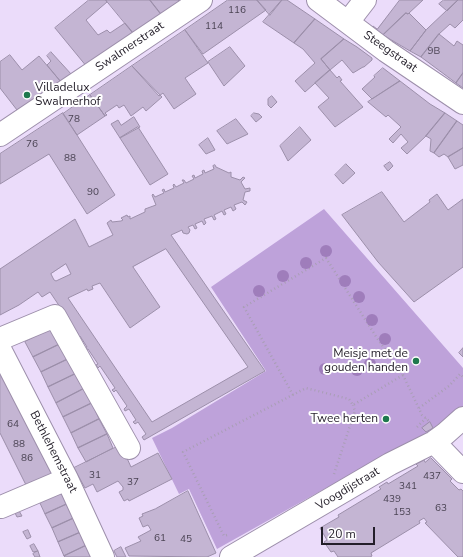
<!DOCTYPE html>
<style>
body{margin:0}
#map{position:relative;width:463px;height:557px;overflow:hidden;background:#ebdcfa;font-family:"Nunito Sans",sans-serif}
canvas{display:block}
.scale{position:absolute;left:321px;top:527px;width:54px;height:18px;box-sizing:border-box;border:2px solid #231e29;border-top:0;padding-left:5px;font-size:12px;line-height:14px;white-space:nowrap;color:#231e29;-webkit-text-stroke:3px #fff;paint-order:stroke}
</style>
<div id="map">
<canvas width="463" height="557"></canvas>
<div class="scale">20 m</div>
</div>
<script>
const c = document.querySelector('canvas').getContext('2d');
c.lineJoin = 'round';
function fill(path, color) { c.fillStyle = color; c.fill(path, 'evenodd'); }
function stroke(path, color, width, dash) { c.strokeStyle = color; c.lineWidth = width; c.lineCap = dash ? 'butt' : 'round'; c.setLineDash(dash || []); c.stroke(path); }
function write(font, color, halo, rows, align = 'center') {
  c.font = font + ' "Nunito Sans",sans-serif'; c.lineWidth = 4; c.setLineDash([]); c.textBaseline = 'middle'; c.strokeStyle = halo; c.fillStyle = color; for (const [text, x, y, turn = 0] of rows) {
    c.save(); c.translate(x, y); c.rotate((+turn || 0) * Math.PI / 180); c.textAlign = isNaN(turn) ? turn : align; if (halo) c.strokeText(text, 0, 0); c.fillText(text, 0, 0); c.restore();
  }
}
fill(new Path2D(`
 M324,209l139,159v42l-21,21 -116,57 -109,61 -28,-60 -10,5 -27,-56 20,-10 94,-57 -55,-84z`), '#bea2da');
const building = new Path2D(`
 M89,0h17l1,2 -21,18 12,15 9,-5 3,3 15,-10 9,11 -47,33 -32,-39z
 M106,0h44l11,14 -27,20z
 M150,0h28l2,2 -19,12z
 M228,0h29l9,10 -63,44 -18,-24z
 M257,0h25l-12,15z
 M282,0h5l28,19 -21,24 -31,-21z
 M400,0h23l-15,14 -2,-1 -23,22 -11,-8 1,-1 4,3z
 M444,0h14l-11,11 -8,-7z
 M458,0h5v20l-8,8 -5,-4 -11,10 -18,23 -11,-6 16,-21z
 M406,13l2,1 1,-1 17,17 -16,21 -27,-16z
 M315,19l29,20 -23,20 9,11 -25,22 -10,-11 20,-18 -12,-14 -9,-6z
 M185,30l23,33 -23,15 11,16 -22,15 -11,-16 -4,3 -27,-30z
 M439,34l15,12 3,-5 6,4v28l-7,10 -35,-26z
 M344,39l13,8 15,11v2l-8,7h-1l-10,6 -11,-13 -12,10 -9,-11z
 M230,47l15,19 -21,20 -16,-24z
 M51,52l21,23 -11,7 -14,-17 4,-4 -4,-5z
 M10,55l12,15 17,-14 22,26 -44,28 -17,-22v-26z
 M132,66l30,31 -16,14 -3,-4 -12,9 -7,-11 -5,3 -2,-3 -12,8 2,2 -2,1 -15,-21z
 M383,68l17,13 -28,18 -10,-10 13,-12 -1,-1z
 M330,70l7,8 2,-2 3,4 -2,1 23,26 -28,20 -17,-20 11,-9 -14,-15z
 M463,73v15l-7,-5z
 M400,81l30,23 15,9 -19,23 -19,18 -6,-6 7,-6 -7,-8 -8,9 -4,-4 12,-12 -2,-2 -11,-10 -2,2 -18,-15z
 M90,95l15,21 -28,19 -14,-21z
 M272,96l5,6 -6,6 -3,-3v-6z
 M63,113l52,82 -28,19 -38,-60 -49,30v-30z
 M254,113l5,1 3,3 -6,5 -5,-6z
 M445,113l12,8 -23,32 -4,-2 1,-12 -5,-3z
 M134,117l6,10 -20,11 -9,-14 7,-4 3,5z
 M236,119l12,15 -21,10 -10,-13z
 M457,121l6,4v23l-15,9 -4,-3 -5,3 -5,-4z
 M138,127l30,47 -18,11 -30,-47z
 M300,127l11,13 -23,21 -8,-15z
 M208,138l7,12 -9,4 -7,-9z
 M463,148v17l-8,4 -7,-12z
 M390,162l3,4 -5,5 -4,-5z
 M346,164l9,9 -12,11 -8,-9z
 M215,165l1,2 13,6 2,-1v5l9,3 3,-3 2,1 -4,4 4,7 5,-1v3l-5,1 -2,8 4,2 -2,3 -3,-3 -8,3 2,4 -3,2 -2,-4 -7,3 2,4 -2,1 -2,-4 -8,4 2,4 -2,1 -2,-4 -8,3 2,4 -2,2 -2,-4 -7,3 2,4 -2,1 -2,-4 -5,2 2,3 -1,3 -2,1 -4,-1 -1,-3 -11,5 94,136 -121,69 -2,-3 4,-3 -8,-12 -3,2 -2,-2 3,-2 -7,-11 -4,2 -1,-2 3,-3 -11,-16 -2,2 -2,-2 3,-2 -15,-22 -2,2 -2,-3 2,-1 -10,-15 -2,1 -1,-2 2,-1 -7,-11 -2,2 -2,-3 2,-1 -28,-42 -8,5 -4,-5 -19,13 -19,10v-46l75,-50 14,28 24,-12 -6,-12 4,-3 1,2 9,-1 2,-1 -2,-2 6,-3 1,2 2,-1v3l15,-7v-3l11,-4 -4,-10 1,-1 2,3 9,-4 -2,-3 2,-1 1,3 9,-4 -1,-3 1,-1 2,3 8,-4 -2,-3h2l2,3 8,-4 -2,-3 2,-1 1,3 8,-4 -1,-3 2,-1 1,3 9,-4 -1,-3zM166,249l82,118 -96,55 -84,-124 19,-9 1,2 5,-2 -1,-3 8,-3 30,45 30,-21 -27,-40zM66,264l5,10 -15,7 -2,-1 -3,-6z
 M382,192l22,30 26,-20 -1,-2 8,-6 11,16 15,-11v68l-49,35 -36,-40 -36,-47z
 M53,328l9,15 -29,14 -8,-15z
 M62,343l6,16 -27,13 -8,-15z
 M463,348v9l-4,-4z
 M68,359l9,14 -29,14 -7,-15z
 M0,372l55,102 -28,13 -27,-54z
 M77,373l6,16 -27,14 -8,-16z
 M83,389l9,14 -29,14 -7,-14z
 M92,403l7,16 -28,14 -8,-16z
 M99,419l8,15 -29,14 -7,-15z
 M430,422l3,6 -7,4 -4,-4z
 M107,434l6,14 -27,14 -8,-14z
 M121,445l10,22 27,-14 14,26 -43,22 -1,-2 -4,2 -5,-9 4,-2v-3l-5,-6 -21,11 -4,-8 -8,4 -11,-20z
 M431,458l21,21 -2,2 9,9 2,-1 2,2v66h-5l-33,-34 2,-1 -3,-4 -5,3 1,2 -49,30 1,3 -2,1h-32l-4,-6 -3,1 -7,-10 3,-2 -7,-12 19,-11 -1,-2 43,-26 -2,-2 8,-5 1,2 30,-18 -2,-2 8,-4 1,2z
 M61,490l6,14 -22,10 -6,-13z
 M188,491l28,62 -9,4 -78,-1 -4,-8 16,-7 -3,-4 13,-7 -3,-5 -5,2 -4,-9 4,-2 -1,-2 13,-5z
 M67,504l7,14 -22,10 -7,-14z
 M18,509l4,7 -5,1 -3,-6z
 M74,518l7,14 -23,10 -6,-14z
 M28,530l3,7 -4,2 -4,-7z
 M81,532l6,13 -23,11 -6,-14z
 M34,544l4,7 -5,1 -3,-6z
 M87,545l5,12h-27l-1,-1z
 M121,547l5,10h-9l-3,-6z
 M38,551l2,6h-5l-2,-3z`);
fill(building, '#c4b5d3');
stroke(building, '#9c8faa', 1);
const minor = new Path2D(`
 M318,0l68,51 77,52
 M348,22l17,-22
 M0,135l201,-135
 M0,339l55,-23 74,132
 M0,349l67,130 36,78
 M434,442l29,30
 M1,507l66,-28
 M231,557l159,-93 44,-22 11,-8 18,-16`);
stroke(minor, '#9d8fab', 24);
stroke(new Path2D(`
 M293,395l-49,-88 82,-49 51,80 26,37 19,40 7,6
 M419,408l30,-22 11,-12 3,3
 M417,427l9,-9
 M334,474l21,-63 -2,-6
 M227,535l-3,1 -41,-84 123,-64 43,11 4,6 50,-30`), '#a99eb5', 2.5, [1, 3]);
stroke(minor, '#fff', 22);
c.fillStyle = '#9f7dbb';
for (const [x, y] of [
 [326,251],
 [306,263],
 [283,276],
 [345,281],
 [259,291],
 [359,297],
 [372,320],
 [385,339],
 [370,364],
 [325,369],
 [357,370]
]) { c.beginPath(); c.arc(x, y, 6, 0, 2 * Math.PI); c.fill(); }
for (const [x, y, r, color] of [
 [27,95,4,"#1e784d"],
 [416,361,4,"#1e784d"],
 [386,419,4,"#1e784d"]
]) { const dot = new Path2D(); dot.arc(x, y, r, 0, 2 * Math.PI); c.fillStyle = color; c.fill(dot); stroke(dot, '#fff', 1.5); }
write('10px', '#4b4454', null, [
 ["116",237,11],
 ["114",214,27],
 ["9B",434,52],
 ["78",74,120],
 ["76",32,145],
 ["88",70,159],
 ["90",93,193],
 ["64",13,425],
 ["88",19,445],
 ["86",27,459],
 ["31",95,476],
 ["437",432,477],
 ["37",133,483],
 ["341",408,487],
 ["439",392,500],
 ["63",441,509],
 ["153",402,513],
 ["61",160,539],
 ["45",186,540]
]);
write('12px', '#231e29', '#fff', [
 ["Swalmerstraat",130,47,-34],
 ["Steegstraat",390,52,35],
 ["Bethlehemstraat",53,452,63],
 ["Voogdijstraat",348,489,-31]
]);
write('12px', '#231e29', '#fff', [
 ["Villadelux",35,88,"left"],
 ["Swalmerhof",35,102,"left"],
 ["Meisje met de",408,354],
 ["gouden handen",408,368],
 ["Twee herten",378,419]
], 'right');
</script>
